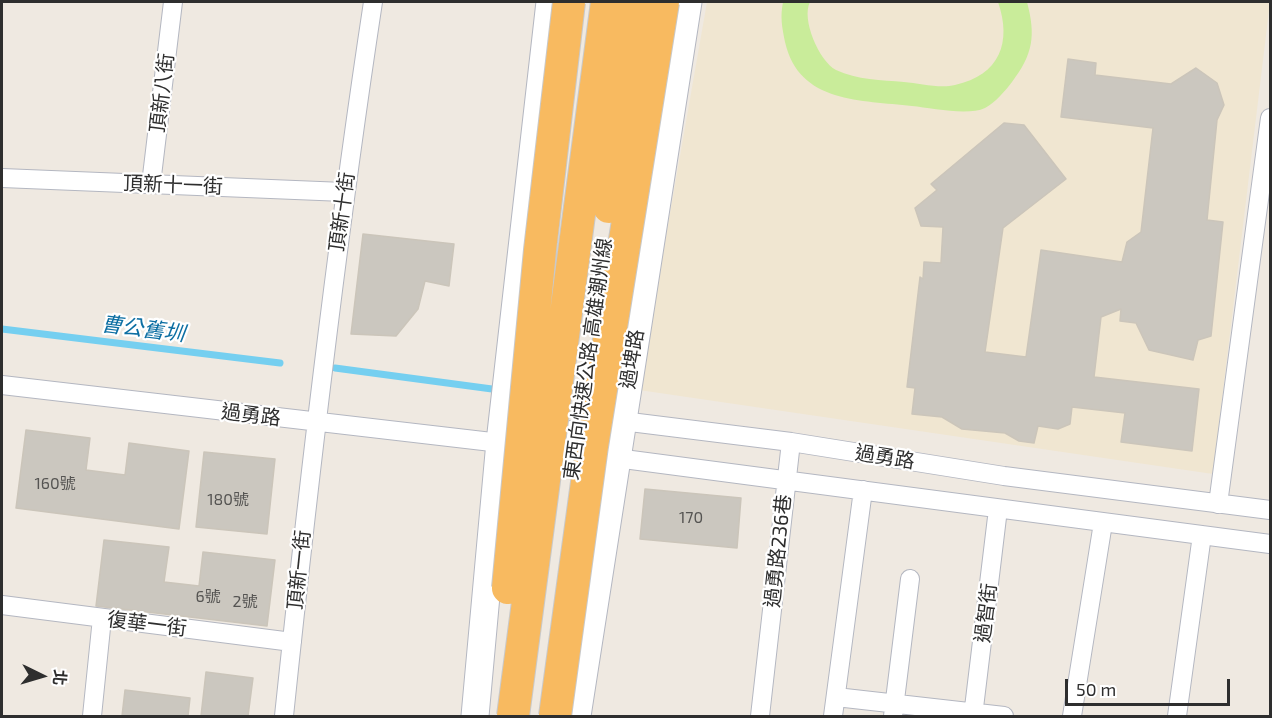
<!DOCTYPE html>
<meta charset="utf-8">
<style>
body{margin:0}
#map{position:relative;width:1272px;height:718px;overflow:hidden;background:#efe9e1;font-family:"Exo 2","Noto Sans TC",sans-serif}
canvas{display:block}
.frame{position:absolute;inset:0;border:3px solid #2e2e2e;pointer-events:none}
.north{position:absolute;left:12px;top:646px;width:60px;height:60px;-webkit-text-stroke:4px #fff;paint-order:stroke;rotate:95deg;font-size:16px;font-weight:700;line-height:24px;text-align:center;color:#2e2e2e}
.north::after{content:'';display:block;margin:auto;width:21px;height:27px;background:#2e2e2e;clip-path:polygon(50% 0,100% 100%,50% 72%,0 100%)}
.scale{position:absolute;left:1065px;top:679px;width:165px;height:27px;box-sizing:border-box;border:3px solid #2e2e2e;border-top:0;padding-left:8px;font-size:18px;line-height:21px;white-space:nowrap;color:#2e2e2e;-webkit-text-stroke:4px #fff;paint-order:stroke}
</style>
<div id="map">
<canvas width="1272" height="718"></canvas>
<div class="frame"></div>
<div class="north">北</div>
<div class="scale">50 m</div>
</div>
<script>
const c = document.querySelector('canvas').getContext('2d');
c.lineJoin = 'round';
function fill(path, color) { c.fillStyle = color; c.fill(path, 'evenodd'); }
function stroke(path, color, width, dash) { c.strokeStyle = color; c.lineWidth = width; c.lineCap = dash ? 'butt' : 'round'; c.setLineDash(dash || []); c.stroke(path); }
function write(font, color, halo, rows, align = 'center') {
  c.font = font + ' "Exo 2","Noto Sans TC",sans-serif'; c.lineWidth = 4.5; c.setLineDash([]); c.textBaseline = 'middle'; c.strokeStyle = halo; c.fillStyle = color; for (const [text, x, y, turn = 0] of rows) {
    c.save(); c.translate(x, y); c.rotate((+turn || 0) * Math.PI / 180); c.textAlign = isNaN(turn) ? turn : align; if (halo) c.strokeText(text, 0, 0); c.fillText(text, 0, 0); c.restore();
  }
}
fill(new Path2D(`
 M707,2h563l-57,472 -574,-84z`), '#f0e6d1');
fill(new Path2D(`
 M783,2h27c-9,17 9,59 26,68 21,10 46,10 68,12 15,1 36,7 51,3 45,-10 57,-43 43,-83h29c9,34 6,52 -15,80 -7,9 -17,21 -27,26 -17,8 -54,0 -73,-2 -50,-6 -113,-2 -127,-64 -3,-15 -5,-25 -2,-40z`), '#c9ec9a');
stroke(new Path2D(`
 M2,329l278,34
 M335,368l157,21`), '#75cff0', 7);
const building = new Path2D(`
 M1068,59l28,4 -1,12 76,9 25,-16 21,15 7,22 -7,15 -10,100 16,2 -12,114 -13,4 -5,20 -44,-10 -13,-27 -16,-2 1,-12 -20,8 -7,60 105,12 -7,62 -71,-9 4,-29 -53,-6 -2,17 -12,5 -20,-3 -4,17 -15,-2 -14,-8 -43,-4 -20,-12 -30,-3 3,-26 -8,-1 13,-110 3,2 1,-17 17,1 2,-36 -22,-1 -6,-18 22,-18 -6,-6 73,-61 20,2 42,54 -63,49 -18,124 41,5 15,-107 81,12 5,-20 14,-10 12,-104 -92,-11z
 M363,234l91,10 -5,42 -24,-5 -7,28 -22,27 -45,-2z
 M26,430l64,8 -4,32 39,5 4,-32 60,8 -10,78 -163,-21z
 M204,452l71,7 -8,75 -71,-7z
 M645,489l96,9 -4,50 -97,-9z
 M104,540l65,7 -5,35 35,4 4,-34 72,8 -8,66 -171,-20z
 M206,672l47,6 -5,38h-47z
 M125,690l65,8 -2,18h-66z`);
fill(building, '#cbc7bf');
stroke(building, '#cbc5ba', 1.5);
const minor = new Path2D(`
 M2,178l342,14
 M151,184l22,-182
 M2,385l507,59
 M542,435l80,-14 169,21 213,34 266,34
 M540,448l730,96
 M1218,504l52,-386
 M2,605l290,37
 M836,697l168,19
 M92,716l10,-98
 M284,716c25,-239 53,-477 89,-714
 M760,716l31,-274
 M833,716l30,-226
 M893,716l17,-137
 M973,716l25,-207
 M1072,716l31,-193
 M1177,716l25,-181`);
const secondary = new Path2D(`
 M475,716l25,-274 50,-440
 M577,716l111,-714`);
stroke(minor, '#b4b7c1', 20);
stroke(secondary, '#b4b7c1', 29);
stroke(minor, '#fff', 18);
stroke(secondary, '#fff', 27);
const trunkBridge = new Path2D(`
 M609,207l28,-205
 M508,588l32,-338 29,-248
 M513,716l94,-714
 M555,716l37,-270 71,-444`);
stroke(trunkBridge, '#c9c9c9', 34, []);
stroke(trunkBridge, '#f8ba60', 32);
write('16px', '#555452', null, [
 ["160號",55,484],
 ["180號",228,500],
 ["170",691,518],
 ["6號",208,597],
 ["2號",245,602]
]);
write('20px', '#2e2e2e', '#fff', [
 ["頂新八街",162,93,-83],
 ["頂新十一街",173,185,2],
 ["頂新十街",342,212,-82],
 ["東西向快速公路 高雄潮州線",588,359,-82],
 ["過埤路",632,359,-81],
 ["過勇路",251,415,7],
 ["過勇路",885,457,9],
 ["過勇路236巷",778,551,-84],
 ["頂新一街",299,570,-84],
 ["過智街",986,613,-83],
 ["復華一街",147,624,7]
]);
write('italic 21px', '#0d6fa3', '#fff', [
 ["曹公舊圳",143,329,7]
]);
</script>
